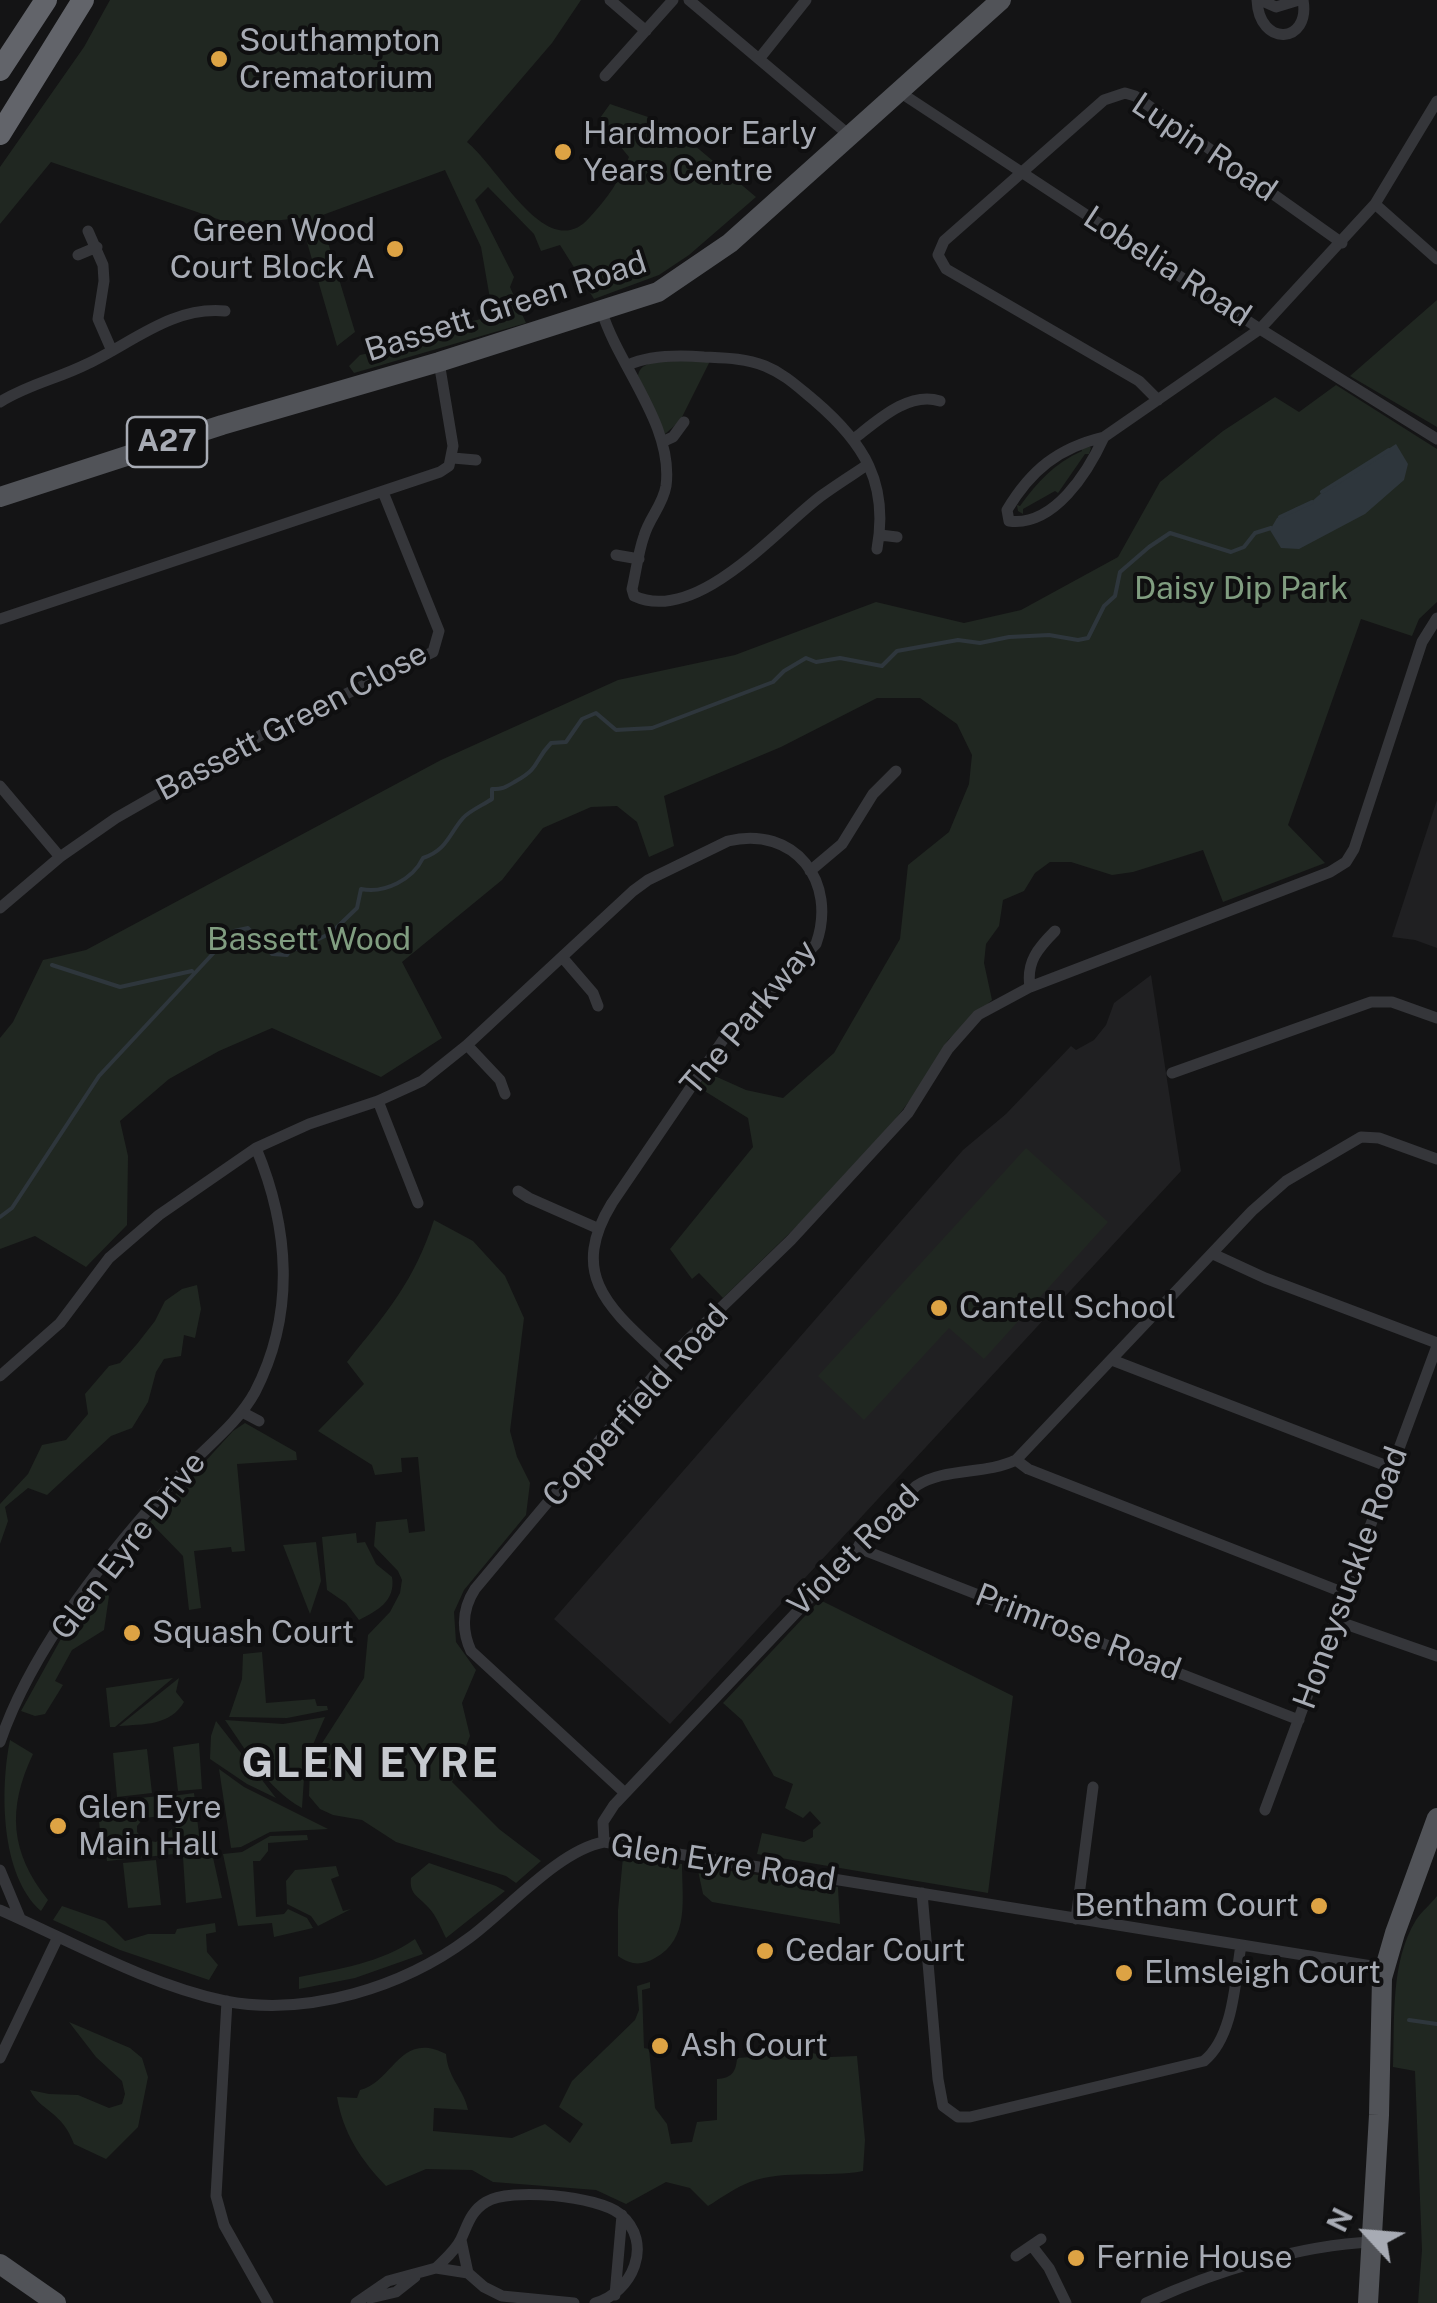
<!DOCTYPE html>
<style>
body{margin:0}
#map{position:relative;width:1437px;height:2303px;overflow:hidden;background:#141415;font-family:"Public Sans",sans-serif}
canvas{display:block}
.north{position:absolute;left:1317px;top:2183px;width:100px;height:100px;-webkit-text-stroke:8px #0f0f10;paint-order:stroke;rotate:296deg;font-size:28px;font-weight:700;line-height:40px;text-align:center;color:#a7abb4}
.north::after{content:'';display:block;margin:auto;width:35px;height:45px;background:#a7abb4;clip-path:polygon(50% 0,100% 100%,50% 72%,0 100%)}
</style>
<div id="map">
<canvas width="1437" height="2303"></canvas>
<div class="north">N</div>
</div>
<script>
const c = document.querySelector('canvas').getContext('2d');
c.lineJoin = 'round';
function fill(path, color) { c.fillStyle = color; c.fill(path, 'evenodd'); }
function stroke(path, color, width, dash) { c.strokeStyle = color; c.lineWidth = width; c.lineCap = dash ? 'butt' : 'round'; c.setLineDash(dash || []); c.stroke(path); }
function write(font, color, halo, rows, align = 'center') {
  c.font = font + ' "Public Sans",sans-serif'; c.lineWidth = 8; c.setLineDash([]); c.textBaseline = 'middle'; c.strokeStyle = halo; c.fillStyle = color; for (const [text, x, y, turn = 0] of rows) {
    c.save(); c.translate(x, y); c.rotate((+turn || 0) * Math.PI / 180); c.textAlign = isNaN(turn) ? turn : align; if (halo) c.strokeText(text, 0, 0); c.fillText(text, 0, 0); c.restore();
  }
}
fill(new Path2D(`
 M1437,800v148l-22,-8 -23,-3z
 M1151,975l30,196 -511,553 -116,-105 409,-469 43,-36 65,-68 5,4 18,-10 12,-15 8,-22z`), '#202022');
fill(new Path2D(`
 M110,0h471l-29,43 -85,99c33,27 81,124 123,75 19,-21 28,-34 39,-60l-14,-17 -17,-12 2,-10 10,-14 38,13 28,24 18,4 62,52 -67,58 -30,20 -65,24 -34,-54 -19,6 -7,-17 -46,-47 -13,13 39,77 -4,10 16,36 -172,50 -5,-7 11,-11 33,-7 23,-13 77,-19 -12,-69 -36,-77 -125,46 35,116 -18,14 -37,-128 -65,7 -184,-63 -51,62v-57l84,-120z
 M1437,300v127l-87,-51z
 M675,361h35l-30,60 -15,13 -27,-58c2,-16 24,-14 37,-15z
 M1336,385l101,64v153l-18,17 -7,17 -51,-17 -73,206 37,38 -102,39 -20,-52 -70,22 -21,3 -41,-13h-21l-15,11 -11,18 -21,9 -4,26 -13,18 -2,19 8,37 -44,40 -31,51 -26,34 -90,97 -78,76 -24,-25 -7,6 -22,-30 83,-102 -5,-29 -50,-31 10,-14 38,17 37,8 51,-45 66,-114 8,-74 41,-33 20,-48 3,-29 -15,-31 -37,-26h-43l-96,49 -117,49 10,50 -25,11 -12,-35 -20,-16 -26,1 -48,21 -41,52 -100,82 40,76 -61,39 -109,-49 -53,23 -50,28 -49,42 8,35 -1,69 -41,42 -51,-31 -35,13v-211l13,-16 30,-62 43,-10 355,-190 177,-80 117,-25 141,-53 88,21 57,-13 97,-53 42,-75 63,-51 52,-34 24,15z
 M1089,446l2,2 -2,6h-4l-27,39 -3,-2 -32,18v5l-5,-3 -1,-6 3,1c17,-24 35,-43 62,-55l-1,-4z
 M1026,1148l82,74 -124,137 -35,-31 -85,92 -46,-44z
 M434,1220l39,21 32,35 19,42 -14,113 7,26 13,26 -4,32 -62,75 -10,22 2,30 20,28 -14,33 8,33 -18,46 47,47 42,32 -25,22 -10,-7 -110,-34 -34,-22 -29,-5 -13,-6 -11,-13 1,-30 7,-15 47,-73 4,-43 22,-23 10,-19 2,-13 -4,-9 -24,-25 2,-24 31,-3 2,14 16,-2 -7,-74 -17,1 1,14 -27,3 -3,-10 -54,-34 46,-47 -17,-22c40,-50 67,-80 87,-142z
 M197,1285l4,24 -6,29 -11,-3 -3,21 -17,3 -8,13 -8,30 -16,26 -21,8 -64,59 -19,-7 -23,19 3,14 -8,23v-40l28,-30 14,-29 24,-5 22,-26 -3,-20 24,-28 11,-3 17,-19 18,-23 10,-20 17,-12z
 M245,1423l51,29 1,8 -60,4 8,87 -13,1 -1,-5 -37,4 7,57 -12,2 -6,-54 -33,-34 83,-91z
 M356,1533l1,10 8,-1 11,22 16,13c4,24 -15,34 -33,43l-13,-17 -19,-13 -5,-53z
 M316,1542l5,39 -11,33 -27,-69z
 M98,1587l11,9 -5,34 -32,20 -17,31 8,4 -18,29 -10,2 -14,-5 41,-74z
 M820,1600l193,96 -25,197 -231,-39 5,-21 42,9 9,-5v-7l8,-7 -11,-12 -7,7 -18,-10 8,-24 -19,-8 -32,-56 -19,-17z
 M262,1652l4,51 49,-4 2,7h10l1,4 -41,8 -58,-1 13,-38 1,-25z
 M173,1678l-58,49h-5l-4,-39z
 M179,1678l-3,14 8,10c-14,24 -40,22 -65,24z
 M325,1717l-20,46 -3,45c-35,-19 -55,-57 -77,-88l58,4z
 M216,1721l60,77 -29,-14 -37,-25 1,-23z
 M10,1740l23,14c-26,55 -23,98 15,146l-7,11c-41,-36 -41,-122 -31,-171z
 M199,1743l3,46 -24,2 -5,-44z
 M147,1749l5,44 -35,4 -4,-44z
 M219,1769l25,18 84,42 -58,3 -29,15 -10,1z
 M194,1793l7,58 -16,2 -1,-5 -6,1 -6,-53z
 M169,1795l2,20 -27,3 -7,8v6l7,8 12,2 16,-13 3,25 -68,7 -1,-8h-4l-4,-42 4,-1 -1,-8z
 M307,1835l1,5 -40,3v8l-8,10h-7l3,56 28,-3 4,-5 19,9 6,10 -39,9 -2,-14 -34,3 -15,-72 19,-2 28,-16z
 M212,1853l10,45 -36,5 -3,-46z
 M623,1857l59,7c0,35 8,75 -27,94 -14,8 -24,7 -37,-2v-46z
 M156,1860l5,45 -33,3 -5,-45z
 M429,1863l67,23 9,5 -59,47c-5,-10 -10,-23 -18,-31 -10,-11 -19,-13 -17,-29z
 M336,1866l3,10 -8,3 12,32 8,-2 -33,17 -7,-10 -24,-12 -1,-23 9,-11z
 M697,1866l141,21 2,37 -128,-22 -9,-8z
 M1437,1896v407h-19l4,-53 -7,-179 -22,-4c2,-47 -3,-105 23,-147 6,-9 15,-16 21,-24z
 M62,1906l43,15 20,20 23,-7h27l2,-5 38,-6 1,9 -10,2 1,18 11,13 -9,15 -89,-30 -67,-30z
 M415,1939l8,15 -68,24 -56,11v-12c40,-8 82,-14 116,-38z
 M650,1982v6l-8,2 2,58 5,1 6,59 12,16 4,20 21,-2 5,-20 20,-2v-41c14,-1 19,-6 20,-21l75,-5 19,4 26,-1 8,84 -2,31c-36,7 -77,-2 -113,11 -14,5 -29,16 -42,24l-18,-18 -24,-6 -40,22 -30,-14 -103,-8 -21,-12 -46,-1 -40,17c-25,-26 -43,-53 -49,-89l20,1 3,-8c34,-9 40,-60 86,-36 2,25 18,35 22,56l-34,-2 -1,23 79,7 33,-14 25,19 13,-19 -24,-17 13,-26 63,-61 4,-10 -2,-24z
 M69,2022l61,26 12,10 6,19 -10,50 -32,32 -32,-15c-12,-33 -34,-33 -44,-54l19,4 29,1 31,13 13,-4 3,-10 -3,-13 -26,-24z`), '#202721');
fill(new Path2D(`
 M1396,444l12,20 -4,16 -39,34 -66,35 -18,-1 -11,-18 7,-12 20,-11 12,-3 17,-15z`), '#2e363c');
stroke(new Path2D(`
 M1322,492l67,-42
 M1280,517l32,-15
 M52,965l68,22 72,-16
 M0,1217l12,-9 87,-132 135,-145 14,-3 24,26 15,1 5,-8 6,2 33,-16 26,-25 4,-19c24,5 52,-10 62,-31 24,-8 26,-24 40,-40 6,-7 20,-13 29,-19v-10c12,0 14,-2 24,-8 25,-14 17,-19 35,-38l15,-1 16,-23 14,-6 20,17 36,-2 121,-46 11,-11 22,-13 10,4 24,-4 42,8 15,-15 61,-11 22,3 29,-6 40,-2 29,5 10,-2 16,-32 11,-10 5,-24 29,-25 21,-14 61,19 13,-5 11,-14 16,-5
 M1409,2020l28,4`), '#2e363c', 4);
stroke(new Path2D(`
 M610,0l36,31
 M689,0l160,135
 M1257,0c2,48 54,44 46,0
 M1260,0l16,7 23,-7
 M759,59l47,-59
 M605,76l68,-76
 M898,91l362,238 177,110
 M1375,204l62,55
 M88,231l15,34 1,16 -6,38 14,32
 M78,255l19,-8
 M602,312c17,55 72,114 64,174 -3,19 -17,32 -22,50 -6,17 -8,36 -12,53l2,7c63,29 143,-67 187,-100 15,-11 31,-21 46,-31
 M628,365c22,-10 51,-10 76,-8 21,1 40,1 61,9 20,8 34,22 50,35 49,42 74,82 62,148
 M1158,400l-19,-19 -193,-112 -8,-14 6,-14 160,-141 21,-7 10,3 207,147
 M0,402c29,-18 57,-23 87,-38 45,-21 85,-58 138,-53
 M1104,437l156,-108 115,-125 62,-103
 M1104,437c-16,35 -50,90 -95,84l-2,-11c24,-40 51,-62 97,-73z
 M855,438c23,-18 54,-47 85,-37
 M662,442l11,-5 11,-15
 M453,458l23,2
 M880,535l17,2
 M616,555l23,4
 M0,619l440,-147 9,-6 4,-20 -14,-84
 M0,786l60,71
 M810,871l32,-27 31,-50 23,-23
 M0,908l60,-51 56,-39 147,-84 170,-82 6,-21 -56,-139
 M562,957l31,36 5,13
 M1030,987c-4,-25 8,-39 25,-56
 M467,1045l33,35 5,14
 M1172,1073l199,-71h21l45,16
 M378,1101l40,102
 M518,1191l11,7 68,30
 M1213,1254l52,24 172,65
 M1112,1360l280,108
 M0,1376l60,-53 49,-65 50,-43 97,-67 53,-24 69,-23 44,-20 45,-36 166,-154 15,-11 80,-39c67,-16 110,41 88,103l-93,96 -111,163c-46,75 1,108 54,158
 M242,1412l17,9
 M1016,1460l12,9 319,125
 M859,1545l7,6 433,169
 M1337,1621l100,35
 M0,1742c32,-94 111,-193 178,-265 25,-28 59,-52 77,-85 41,-79 34,-165 1,-244
 M625,1793l-154,-142c-10,-22 -9,-42 4,-62l191,-228 125,-121 117,-127 40,-64 30,-34 52,-28 300,-115 16,-10 8,-13 68,-207 15,-24
 M1265,1810l172,-464
 M604,1842l-1,-20 11,-17 302,-319c29,-19 69,-11 100,-26l236,-249 34,-30 75,-44 18,1 58,21
 M0,1870l20,48
 M922,1893l16,186 5,27 15,11h12l234,-56c30,-25 31,-80 37,-116
 M0,1910c73,32 146,74 225,91 83,16 178,-14 244,-63 38,-28 90,-88 135,-96l780,126
 M1076,1919l17,-132
 M227,2001l-11,195 8,29 44,78
 M0,2058l58,-121
 M461,2240l7,33
 M1032,2246l17,22 17,35
 M1016,2256l25,-17
 M436,2268c9,-9 20,-18 25,-29 7,-15 10,-28 25,-37 24,-15 112,-6 134,12 35,29 12,79 -25,89
 M615,2295l7,-80
 M370,2298l26,-6 19,-15
 M356,2303l32,-22 48,-13 32,5 16,14 18,9 72,7
 M1146,2303c66,-31 153,-58 227,-61`), '#35363a', 11);
stroke(new Path2D(`
 M0,497l222,-72 217,-63 219,-70 72,-49 271,-243
 M0,2264l56,39
 M1368,2303l11,-188 3,-137 13,-45 42,-115`), '#515358', 20);
stroke(new Path2D(`
 M0,70l46,-70
 M0,134l83,-134`), '#62646a', 22);
for (const [x, y, r, color] of [
 [219,59,10,"#dda344"],
 [563,152,10,"#dda344"],
 [395,249,10,"#dda344"],
 [939,1308,10,"#dda344"],
 [132,1633,10,"#dda344"],
 [58,1826,10,"#dda344"],
 [1319,1906,10,"#dda344"],
 [765,1951,10,"#dda344"],
 [1124,1973,10,"#dda344"],
 [660,2046,10,"#dda344"],
 [1076,2258,10,"#dda344"]
]) { const dot = new Path2D(); dot.arc(x, y, r, 0, 2 * Math.PI); c.fillStyle = color; c.fill(dot); stroke(dot, '#0f0f10', 4); }
for (const [x, y, w] of [
 [167,442,80]
]) { const box = new Path2D(); box.roundRect(x - w / 2, y - 25, w, 50, 8); c.fillStyle = '#0f0f10'; c.fill(box); stroke(box, '#a7abb4', 2.5); }
write('bold 30px', '#a7abb4', null, [
 ["A27",167,442]
]);
write('32px', '#a7abb4', '#0f0f10', [
 ["Southampton",239,41],
 ["Crematorium",239,78],
 ["Hardmoor Early",583,134],
 ["Years Centre",583,171],
 ["Green Wood",375,231,"right"],
 ["Court Block A",375,268,"right"],
 ["Cantell School",959,1308],
 ["Squash Court",152,1633],
 ["Glen Eyre",78,1808],
 ["Main Hall",78,1845],
 ["Bentham Court",1299,1906,"right"],
 ["Cedar Court",785,1951],
 ["Elmsleigh Court",1144,1973],
 ["Ash Court",680,2046],
 ["Fernie House",1096,2258]
], 'left');
write('32px', '#a7abb4', '#0f0f10', [
 ["Lupin Road",1204,148,34],
 ["Lobelia Road",1167,267,33],
 ["Bassett Green Road",506,307,-18],
 ["Bassett Green Close",292,722,-28],
 ["The Parkway",749,1018,-50],
 ["Copperfield Road",636,1406,-48],
 ["Glen Eyre Drive",129,1546,-52],
 ["Violet Road",854,1551,-45],
 ["Honeysuckle Road",1351,1578,-70],
 ["Primrose Road",1078,1633,21],
 ["Glen Eyre Road",723,1863,9]
]);
write('32px', '#809d80', '#0f0f10', [
 ["Daisy Dip Park",1241,589],
 ["Bassett Wood",309,940]
]);
c.letterSpacing = '2.5px';
write('bold 42px', '#c7cad0', '#0f0f10', [
 ["GLEN EYRE",371,1764]
]);
c.letterSpacing = '0px';
</script>
